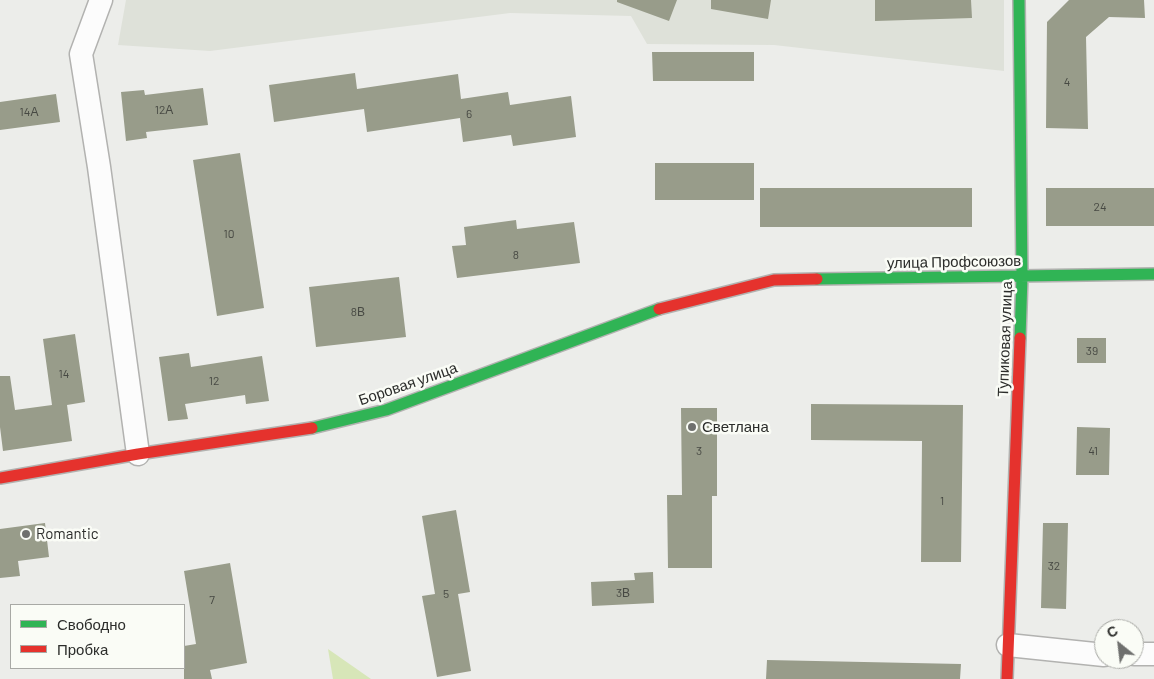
<!DOCTYPE html>
<meta charset="utf-8">
<style>
body{margin:0}
#map{position:relative;width:1154px;height:679px;overflow:hidden;background:#ecedea;font-family:Barlow,sans-serif}
canvas{display:block}
.legend{position:absolute;left:10px;top:604px;width:175px;height:65px;box-sizing:border-box;background:#fafcf6;border:1px solid #a8a9a5;margin:0;padding:6px 9px;list-style:none;font-size:15px;color:#2c2d2b}
.legend li{display:flex;align-items:center;gap:10px;height:25px}
.legend b{width:25px;border:1px solid #a8a9a5}
.north{position:absolute;left:1094px;top:619px;width:50px;height:50px;box-sizing:border-box;background:#fafcf6;border:1px solid #a8a9a5;border-radius:50%;rotate:331deg;font-size:14px;font-weight:700;line-height:20px;text-align:center;color:#2c2d2b}
.north::after{content:'';display:block;margin:auto;width:18px;height:22px;background:#6f706e;clip-path:polygon(50% 0,100% 100%,50% 72%,0 100%)}
</style>
<div id="map">
<canvas width="1154" height="679"></canvas>
<ul class="legend">
<li><b style="height:6px;background:#30b455"></b>Свободно</li>
<li><b style="height:6px;background:#e5322d"></b>Пробка</li>
</ul>
<div class="north">С</div>
</div>
<script>
const c = document.querySelector('canvas').getContext('2d');
c.lineJoin = 'round';
function fill(path, color) { c.fillStyle = color; c.fill(path, 'evenodd'); }
function stroke(path, color, width, dash) { c.strokeStyle = color; c.lineWidth = width; c.lineCap = dash ? 'butt' : 'round'; c.setLineDash(dash || []); c.stroke(path); }
function write(font, color, halo, rows, align = 'center') {
  c.font = font + ' Barlow,sans-serif'; c.lineWidth = 5; c.setLineDash([]); c.textBaseline = 'middle'; c.strokeStyle = halo; c.fillStyle = color; for (const [text, x, y, turn = 0] of rows) {
    c.save(); c.translate(x, y); c.rotate((+turn || 0) * Math.PI / 180); c.textAlign = isNaN(turn) ? turn : align; if (halo) c.strokeText(text, 0, 0); c.fillText(text, 0, 0); c.restore();
  }
}
fill(new Path2D(`
 M126,0h878v71l-230,-26 -127,-1 -16,-28 -121,-3 -300,38 -92,-6z`), '#dee1d9');
fill(new Path2D(`
 M328,649l43,30h-38z`), '#d7e6b8');
fill(new Path2D(`
 M617,0h60l-8,21 -52,-19z
 M711,0h60l-3,19 -57,-10z
 M875,0h96l1,18 -97,3z
 M1069,0h75l1,18 -36,-1 -23,20 2,92 -42,-1 1,-106z
 M652,52h102v29h-101z
 M355,73l2,16 101,-15 3,25 47,-7 2,13 61,-9 5,41 -63,9 -2,-11 -48,7 -3,-24 -93,14 -3,-23 -90,13 -5,-37z
 M203,88l5,37 -62,7 1,6 -21,3 -5,-49 23,-2 1,5z
 M56,94l4,28 -60,8v-28z
 M240,153l24,155 -47,8 -24,-156z
 M655,163h99v37h-99z
 M760,188h212v39h-212z
 M1046,188h108v38h-108z
 M516,220l1,9 57,-7 6,41 -123,15 -5,-32 14,-1 -2,-18z
 M399,277l7,60 -90,10 -7,-60z
 M75,334l10,68 -18,3 5,36 -69,10 -3,-24v-51h10l5,34 37,-5 -9,-66z
 M1077,338h29v25h-29z
 M189,353l2,14 71,-11 7,45 -23,3 -1,-9 -60,9 3,15 -20,2 -9,-64z
 M811,404l152,1 -2,157h-40l1,-121 -111,-1z
 M681,408h36v88h-5v72h-44l-1,-73h15z
 M1077,427l33,1 -1,47h-33z
 M456,510l14,82 -12,2 13,77 -34,6 -15,-81 13,-2 -13,-78z
 M45,523l4,34 -31,4 2,15 -20,2v-49z
 M1043,523h25l-2,86 -25,-1z
 M230,563l17,100 -37,7 2,9h-28v-33l12,-2 -12,-73z
 M653,572l1,31 -62,3 -1,-24 44,-2 -1,-7z
 M767,660l194,4 -1,15h-194z`), '#989c8a');
const street = new Path2D(`
 M101,0l-20,54 18,113 39,287
 M1008,645l96,10
 M1134,654h20`);
const fast = new Path2D(`
 M1019,0l3,276 -2,62
 M817,279l337,-5
 M312,428l74,-18 273,-101`);
const jam = new Path2D(`
 M659,309l115,-29 43,-1
 M0,478l138,-24 174,-26
 M1007,679l13,-341`);
stroke(street, '#b2b2b0', 25);
stroke(fast, '#b2b2b0', 14);
stroke(jam, '#b2b2b0', 14);
stroke(street, '#fcfcfc', 22);
stroke(fast, '#30b455', 11);
stroke(jam, '#e5322d', 11);
for (const [x, y, r, color] of [
 [692,427,5,"#6f706e"],
 [26,534,5,"#6f706e"]
]) { const dot = new Path2D(); dot.arc(x, y, r, 0, 2 * Math.PI); c.fillStyle = color; c.fill(dot); stroke(dot, '#fafcf6', 2); }
write('12px', '#474943', null, [
 ["4",1067,82],
 ["12А",164,110],
 ["14А",29,112],
 ["6",469,114],
 ["24",1100,207],
 ["10",229,234],
 ["8",516,255],
 ["8В",358,312],
 ["39",1092,351],
 ["14",64,374],
 ["12",214,381],
 ["3",699,451],
 ["41",1093,451],
 ["1",942,501],
 ["32",1054,566],
 ["3В",623,593],
 ["5",446,594],
 ["7",212,600]
]);
write('15px', '#2c2d2b', '#fafcf6', [
 ["улица Профсоюзов",954,262,-1],
 ["Тупиковая улица",1005,339,-88],
 ["Боровая улица",408,384,-19]
]);
write('15px', '#2c2d2b', '#fafcf6', [
 ["Светлана",702,427],
 ["Romantic",36,534]
], 'left');
</script>
